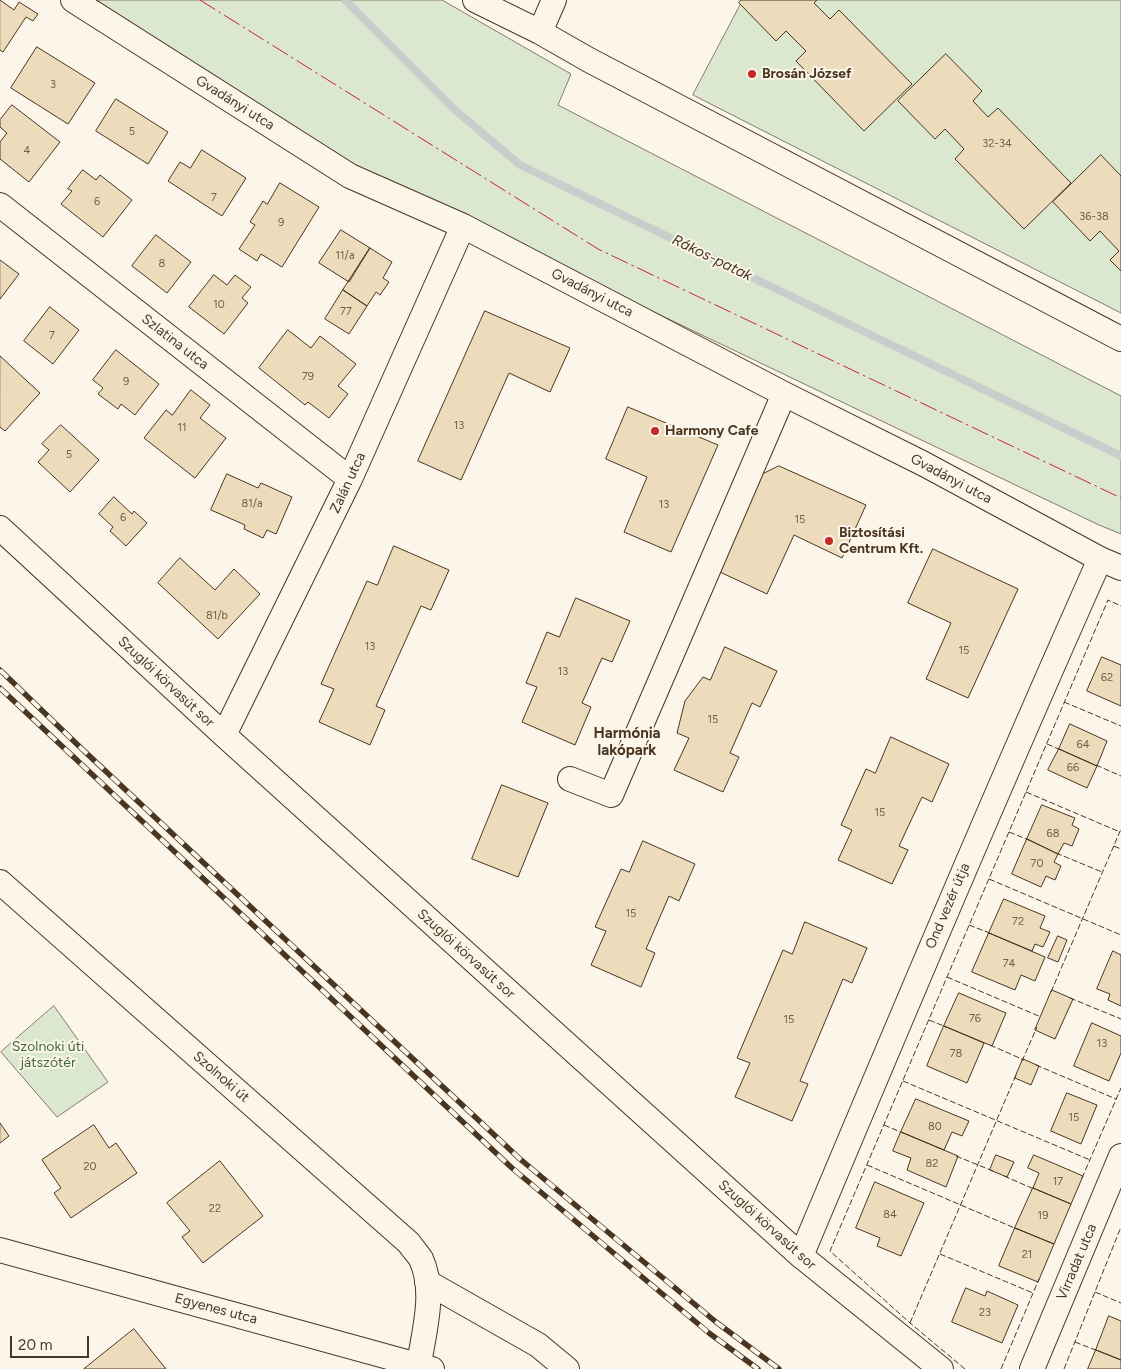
<!DOCTYPE html>
<meta charset="utf-8">
<style>
body{margin:0}
#map{position:relative;width:1121px;height:1369px;overflow:hidden;background:#fbf6e9;font-family:Figtree,sans-serif}
canvas{display:block}
.scale{position:absolute;left:10px;top:1336px;width:79px;height:22px;box-sizing:border-box;border:2px solid #4a3520;border-top:0;padding-left:6px;font-size:15px;line-height:18px;white-space:nowrap;color:#4a3520;-webkit-text-stroke:4px #fbf6e9;paint-order:stroke}
</style>
<div id="map">
<canvas width="1121" height="1369"></canvas>
<div class="scale">20 m</div>
</div>
<script>
const c = document.querySelector('canvas').getContext('2d');
c.lineJoin = 'round';
function fill(path, color) { c.fillStyle = color; c.fill(path, 'evenodd'); }
function stroke(path, color, width, dash) { c.strokeStyle = color; c.lineWidth = width; c.lineCap = dash ? 'butt' : 'round'; c.setLineDash(dash || []); c.stroke(path); }
function write(font, color, halo, rows, align = 'center') {
  c.font = font + ' Figtree,sans-serif'; c.lineWidth = 4; c.setLineDash([]); c.textBaseline = 'middle'; c.strokeStyle = halo; c.fillStyle = color; for (const [text, x, y, turn = 0] of rows) {
    c.save(); c.translate(x, y); c.rotate((+turn || 0) * Math.PI / 180); c.textAlign = isNaN(turn) ? turn : align; if (halo) c.strokeText(text, 0, 0); c.fillText(text, 0, 0); c.restore();
  }
}
const green = new Path2D(`
 M95,0h347l129,74 -13,31 563,291v138l-22,-9 -723,-346z
 M743,0h378v313l-428,-218z
 M54,1006l54,76 -51,35 -56,-65z`);
fill(green, '#dce7d0');
stroke(green, '#887966', 1);
stroke(new Path2D(`
 M345,0l109,109 66,56 601,291`), '#c9cecd', 8);
const building = new Path2D(`
 M0,0l14,10 5,-8 19,12 -5,7 -7,-4 -23,35 -3,-2z
 M741,0h76l-3,3 16,16 9,-9 73,74 -48,47 -68,-70 10,-10 -20,-20 -10,10 -37,-38z
 M37,47l58,36 -27,41 -57,-36z
 M946,54l36,37 -9,10 15,16 10,-9 73,75 -47,46 -69,-70 9,-10 -19,-20 -10,10 -37,-38z
 M116,99l52,33 -20,32 -52,-33z
 M12,105l48,37 -31,40 -29,-23v-17l7,-9 -7,-6v-7z
 M202,150l44,28 -24,38 -54,-35 12,-19 10,6z
 M1101,155l20,21v95l-11,-11 9,-9 -19,-20 -10,10 -37,-39z
 M83,170l13,10 4,-5 32,25 -29,37 -42,-33 11,-13 -4,-2z
 M280,183l39,24 -37,60 -21,-13 -4,7 -18,-12 16,-24 -5,-3 13,-21 4,3z
 M341,230l29,18 -21,34 -30,-19z
 M156,235l35,27 -24,31 -35,-27z
 M370,248l22,14 -9,16 6,4 -9,13 -4,-3 -9,14 -24,-16z
 M0,260l19,14 -19,25z
 M214,275l13,10 8,-10 16,12 -9,11 6,5 -24,31 -35,-27z
 M343,290l24,16 -18,28 -24,-15z
 M50,307l29,23 -26,34 -29,-23z
 M485,311l85,37 -20,44 -41,-19 -48,107 -43,-19z
 M288,330l23,18 9,-12 36,28 -18,22 10,8 -19,24 -21,-16 -3,3 -46,-37z
 M116,350l43,34 -24,31 -14,-11 -3,5 -20,-15 5,-6 -10,-8z
 M0,356l40,37 -35,38 -5,-4z
 M191,390l19,15 -10,13 26,20 -31,40 -51,-40 22,-28 6,5z
 M628,407l90,38 -47,107 -47,-20 23,-55 -41,-18z
 M61,425l38,35 -29,32 -32,-30 11,-12 -7,-6z
 M779,466l87,39 -24,53 -48,-23 -27,59 -47,-22 41,-97z
 M227,474l31,14 3,-5 31,14 -16,37 -9,-4 -4,8 -19,-9 1,-4 -34,-15z
 M114,497l18,17 2,-3 13,12 -21,23 -16,-15 3,-4 -14,-13z
 M394,546l55,24 -18,40 -10,-4 -45,100 9,4 -15,35 -51,-23 15,-33 -13,-5 46,-103 10,4z
 M933,549l85,40 -50,109 -42,-19 25,-56 -43,-20z
 M180,558l35,32 19,-21 26,25 -42,45 -60,-56z
 M576,598l54,23 -18,41 -10,-4 -20,45 9,4 -16,38 -53,-23 15,-35 -11,-4 21,-51 12,5z
 M725,647l52,24 -17,36 -8,-4 -22,50 9,4 -16,35 -49,-22 15,-32 -12,-5 8,-32 18,-24 7,3z
 M1102,657l19,8v41l-34,-15z
 M1070,724l37,17 -10,25 -38,-17z
 M891,737l58,27 -17,38 -10,-5 -23,49 9,4 -16,34 -54,-24 14,-30 -11,-5 25,-56 9,4z
 M1059,749l38,17 -10,22 -39,-18z
 M502,785l46,18 -30,74 -46,-18z
 M1042,805l33,13 -3,7 7,4 -7,17 -8,-3 -6,11 -31,-15z
 M1027,839l31,15 -4,8 7,4 -6,14 -9,-4 -5,11 -29,-13z
 M643,841l52,23 -16,37 -10,-5 -23,53 9,4 -14,34 -50,-22 15,-34 -11,-4 26,-58 8,3z
 M1004,899l41,17 -5,12 10,4 -7,15 -8,-3 -3,7 -43,-18z
 M805,922l62,26 -15,35 -9,-4 -43,102 8,3 -16,37 -57,-24 15,-34 -13,-5 46,-108 9,4z
 M989,933l56,24 -10,24 -14,-6 -6,15 -43,-18z
 M1058,936l9,4 -9,22 -10,-4z
 M1113,951l8,4v51l-13,-6 2,-6 -13,-5z
 M1052,990l21,9 -18,40 -20,-9z
 M959,993l47,20 -14,33 -48,-20z
 M1092,1023l29,13v17l-12,28 -35,-15z
 M944,1026l40,17 -17,40 -40,-17z
 M1023,1059l16,7 -8,19 -16,-7z
 M1067,1093l30,12 -16,39 -30,-13z
 M916,1099l53,22 -7,15 -10,-4 -8,18 -43,-18z
 M0,1123l9,13 -9,7z
 M94,1125l15,23 7,-5 21,30 -66,45 -17,-25 7,-5 -19,-28z
 M901,1132l57,24 -12,31 -39,-17 4,-12 -18,-7z
 M996,1155l18,7 -7,15 -17,-7z
 M1034,1155l49,21 -12,28 -38,-16 6,-15 -11,-5z
 M220,1161l43,55 -60,47 -21,-26 8,-6 -23,-28z
 M875,1182l49,21 -23,53 -24,-10 3,-8 -24,-10z
 M1033,1188l38,16 -17,40 -39,-16z
 M1015,1228l39,16 -16,38 -39,-16z
 M966,1288l19,8 2,-5 31,14 -16,38 -50,-21z
 M1109,1316l12,5v39l-25,-10z
 M134,1329l32,40h-82z
 M1096,1350l25,10v9h-33z`);
fill(building, '#ecdcbc');
stroke(building, '#4a3520', 1);
const minor = new Path2D(`
 M73,0l277,176 113,50 321,168 140,70 176,95 21,9
 M475,0l65,32 49,28 532,279
 M540,32l14,-32
 M0,205l350,274
 M0,528l224,207 577,521 140,113
 M224,735l126,-256 113,-253
 M570,779l41,16 173,-401
 M0,882l409,361c3,5 9,11 12,16 15,33 3,72 -2,105
 M0,1250l432,119
 M801,1256c98,-233 196,-466 299,-697
 M427,1282l111,63 29,24
 M1032,1369l89,-213`);
stroke(minor, '#4a3520', 26);
stroke(minor, '#fbf6e9', 24);
const rail = new Path2D(`
 M0,670l82,79 438,410 196,163 63,47
 M0,688l512,480 197,165 49,36`);
stroke(rail, '#4a3520', 5.5);
stroke(rail, '#fbf6e9', 4, [11]);
stroke(new Path2D(`
 M1064,702l57,24
 M1047,744l14,6
 M1096,765l25,11
 M1026,792l94,40
 M1009,832l20,8
 M1114,846l7,3
 M1056,853l46,19
 M989,879l132,56
 M969,925l23,9
 M947,977l94,40
 M1051,992l70,-163
 M1070,998l51,21
 M929,1020l17,7
 M990,1045l34,15
 M1022,1061l15,-34
 M1036,1065l80,34
 M903,1081l187,79
 M884,1125l19,8
 M956,1156l37,15
 M867,1165l150,64
 M1004,1176l30,13
 M1082,1178l39,-90
 M940,1254l93,39
 M1095,1292l26,11
 M910,1323l106,-248
 M1075,1342l23,9
 M965,1369l-55,-46 -80,-72 278,-651 13,6
 M1001,1369l38,-90
 M1064,1369l57,-142`), '#4a3520', 1, [6, 2.5]);
stroke(new Path2D(`
 M200,0l398,249 523,249`), '#c62828', 1, [18, 4, 2.5, 4]);
for (const [x, y, r, color] of [
 [752,74,5,"#c62828"],
 [655,431,5,"#c62828"],
 [829,541,5,"#c62828"]
]) { const dot = new Path2D(); dot.arc(x, y, r, 0, 2 * Math.PI); c.fillStyle = color; c.fill(dot); stroke(dot, '#fbf6e9', 2); }
write('11px', '#725f47', null, [
 ["3",53,85],
 ["5",132,132],
 ["32-34",997,144],
 ["4",27,151],
 ["7",214,198],
 ["6",97,202],
 ["36-38",1094,217],
 ["9",281,223],
 ["11/a",345,256],
 ["8",162,264],
 ["10",219,305],
 ["77",346,312],
 ["7",52,336],
 ["79",308,377],
 ["9",126,382],
 ["13",459,426],
 ["11",182,428],
 ["5",69,455],
 ["81/a",252,504],
 ["13",664,505],
 ["6",123,518],
 ["15",800,520],
 ["81/b",217,616],
 ["13",370,647],
 ["15",964,651],
 ["13",563,672],
 ["62",1107,678],
 ["15",713,720],
 ["64",1083,745],
 ["66",1073,768],
 ["15",880,813],
 ["68",1053,834],
 ["70",1037,864],
 ["15",631,914],
 ["72",1018,922],
 ["74",1009,964],
 ["76",975,1019],
 ["15",789,1020],
 ["13",1102,1044],
 ["78",956,1054],
 ["15",1074,1118],
 ["80",935,1127],
 ["82",932,1164],
 ["20",90,1167],
 ["17",1058,1182],
 ["22",215,1209],
 ["84",890,1215],
 ["19",1043,1216],
 ["21",1027,1255],
 ["23",985,1313]
]);
write('bold 14px', '#4a3520', '#fbf6e9', [
 ["Brosán József",762,74],
 ["Harmony Cafe",665,431],
 ["Biztosítási",839,533],
 ["Centrum Kft.",839,549]
], 'left');
write('14px', '#4a3520', '#fbf6e9', [
 ["Gvadányi utca",235,103,32],
 ["Gvadányi utca",592,293,27],
 ["Szlatina utca",175,342,38],
 ["Gvadányi utca",951,479,28],
 ["Zalán utca",348,483,-65],
 ["Szuglói körvasút sor",166,682,43],
 ["Ond vezér útja",948,906,-67],
 ["Szuglói körvasút sor",466,954,42],
 ["Szolnoki út",221,1077,41],
 ["Szuglói körvasút sor",767,1225,42],
 ["Virradat utca",1077,1262,-67],
 ["Egyenes utca",216,1309,15]
]);
write('14px', '#436837', '#fbf6e9', [
 ["Szolnoki úti",48,1047],
 ["játszótér",48,1063]
]);
write('italic 15px', '#4a3520', '#fbf6e9', [
 ["Rákos-patak",712,258,26]
]);
write('bold 15px', '#4a3520', '#fbf6e9', [
 ["Harmónia",627,734],
 ["lakópark",627,751]
]);
</script>
